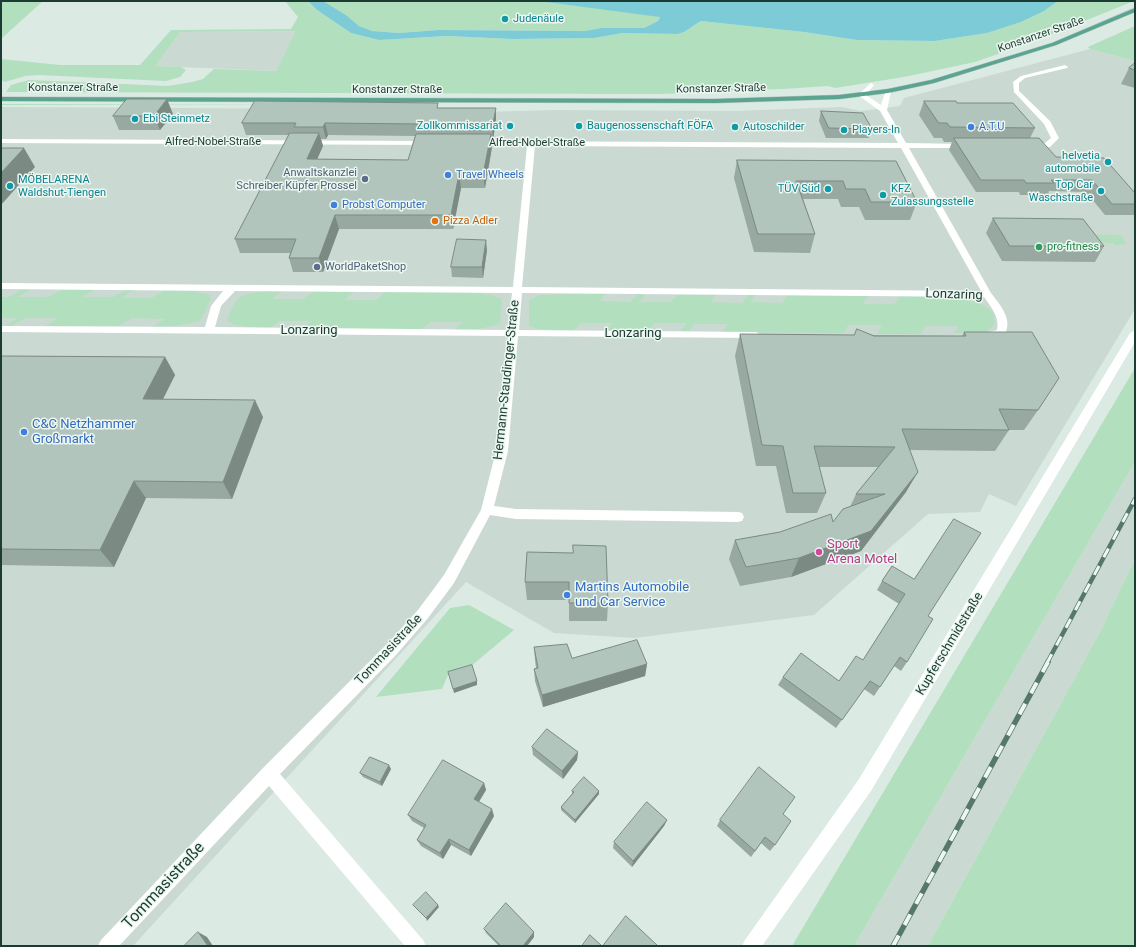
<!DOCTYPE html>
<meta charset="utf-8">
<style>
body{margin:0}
#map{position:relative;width:1136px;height:947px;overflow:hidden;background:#dceae4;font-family:Roboto,sans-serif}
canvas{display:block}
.frame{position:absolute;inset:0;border:2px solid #1c3b32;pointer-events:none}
</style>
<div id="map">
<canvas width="1136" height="947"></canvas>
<div class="frame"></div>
</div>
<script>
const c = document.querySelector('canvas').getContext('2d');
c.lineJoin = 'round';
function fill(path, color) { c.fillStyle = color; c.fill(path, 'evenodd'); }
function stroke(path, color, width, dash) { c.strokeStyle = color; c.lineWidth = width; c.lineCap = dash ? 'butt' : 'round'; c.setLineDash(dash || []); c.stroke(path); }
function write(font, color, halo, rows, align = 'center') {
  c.font = font + ' Roboto,sans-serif'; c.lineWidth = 3; c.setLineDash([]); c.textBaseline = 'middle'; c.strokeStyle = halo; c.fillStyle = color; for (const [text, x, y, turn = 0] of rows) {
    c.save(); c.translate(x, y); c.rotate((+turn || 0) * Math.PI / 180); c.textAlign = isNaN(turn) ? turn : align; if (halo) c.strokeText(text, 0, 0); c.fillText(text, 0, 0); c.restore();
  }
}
fill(new Path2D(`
 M297,31l-21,40 -122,-5 26,-34z
 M1090,49l45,12v248l-119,197 -27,-12 -9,18 -52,2 -114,101 -179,23 -81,-5 -88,-51 -333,364h-132v-839l362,2 117,3 76,-2 179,1 107,-4 19,4 39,-5 4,-8z
 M1135,462v97l-35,73 -172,314h-74z`), '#cadad2');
fill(new Path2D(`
 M1,1h42l-42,38z
 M285,1h23l9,9 34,23 28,7 68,-4 66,3 81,-1 29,-5 55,1c9,-2 15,-9 23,-13l103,11 53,8 78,1 52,-8 34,-11 23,-11 14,-10h76l-102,41 -57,20 -71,15 -69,11 -7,-2 -45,3 -92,2 -1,2 -35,1 -649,-2 5,-7 18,-5 139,6 24,-4 11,-3 11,-10 62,2 20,-40 -116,1 -25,34 26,1 5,3 -6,7 -14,4 -127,-6 -14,1 -20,6 -4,-2v-21l59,6h80l31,-35 120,-1 7,-12z
 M323,1h215l122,15 -2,5 -14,7h-43l-16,3 -147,-1 -39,3 -27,-2 -13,-5 -13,-11z
 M1135,26v35l-45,-12 -2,-2z
 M1,104l336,1h-336z
 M1078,234l43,1 5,9 -11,1 -2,-2 -30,-2z
 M23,289l7,1 -13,7h31l14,-7h32l-12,7h31l13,-7h7l-12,8h31l13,-8 28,1 17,4 1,4 -11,22 -25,5 -23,1 13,-8 -33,-1 -13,8h-74l13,-8h-32l-15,8h-6l13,-8h-17v-21h8z
 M266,291h16l-10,8h31l11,-8 40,1 -10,8h32l10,-8c31,0 89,-5 116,7l-2,25 -21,5 -25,1 9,-8h-32l-11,8 -119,-1 11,-8h-32l-12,8 -34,-4 -7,-5c11,-27 11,-24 39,-29z
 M575,294h30l-5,7 30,1 8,-8 7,1 -6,7h31l8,-7h38l-5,7 31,1 7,-8h6l-4,7 31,1 6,-8 80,1 -5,8h32l5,-8c21,1 79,-2 92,16 2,2 2,8 3,12l-10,8 -31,1 5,-7h-34l-4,8h-44l5,-9h-34l-4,8 -122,-1 6,-8h-34l-5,7h-8l6,-8h-33l-6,8h-42l7,-8h-32l-8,8 -34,-2 -10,-3v-26l11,-5z
 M1135,368v94l-281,484h-62z
 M1135,559v387h-207l172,-314z
 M469,605l45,25 -44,37 -22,8 -6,14 -66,8 74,-89z`), '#b2dfbd');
fill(new Path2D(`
 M308,1h15l23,14 13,11 13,5 27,2 39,-3 147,1 16,-3h43l14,-7 2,-4 -122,-16h520l-14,10 -23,11 -34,11 -52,8 -78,-1 -53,-8 -103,-11c-8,4 -14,11 -23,13l-55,-1 -29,5 -81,1 -66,-3 -68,4 -28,-7 -34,-23z`), '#7ccbd7');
const primary = new Path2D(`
 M1135,8v4l-79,33 -122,38 -46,10 -49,6 -124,4 -714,-2v-4l714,2 124,-4 49,-6 43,-9 121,-37z`);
stroke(primary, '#bbc4c2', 1);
fill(new Path2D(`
 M1065,65l3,2 -1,1 -42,10 -6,5v8l31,30 9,17 -9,9 -23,1v-4l18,-1 6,-5 -7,-14 -30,-32 -1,-10 8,-6z
 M871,83l3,2 -8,10 15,10 5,-15 5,1 -4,19 19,33 60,1 4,2 -4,2h-57l82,145c9,12 22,26 14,41l-21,5 -5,-3 1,-2 17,-4c3,-13 -6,-23 -13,-33l-462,-4 -3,37 237,2 5,3 -5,3 -238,-2 -10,115 -14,55 22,3 222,3 4,1 2,4 -2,4 -4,1 -222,-3 -26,-4 -36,68 -26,35 -32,37 -116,119 143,166 3,6h-21l-136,-160 -150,160h-21l3,-6 162,-172 123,-123 32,-35 26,-35 37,-65 15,-59 12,-115 -507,-4v-6l204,1 6,-21 12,-15 -222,-2v-6l512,4 14,-141 -51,-1h-3v-4l425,2 -18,-32 -22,-16zM535,146l366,2 80,143 -459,-4zM235,291l277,2 -4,37 -293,-3 6,-21z
 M1,139l429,2 4,2 -4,2 -429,-2z
 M1135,330v12l-264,449 -109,155h-20l3,-6 114,-161 271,-446z`), '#fff');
fill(primary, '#5ba590');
const railFar1 = new Path2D(`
 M1047,663l88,-164`);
const rail = new Path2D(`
 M893,946l155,-284`);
stroke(railFar1, '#56776d', 4.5);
stroke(rail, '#56776d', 5.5);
stroke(railFar1, '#ecf7f1', 3, [10]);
stroke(rail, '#ecf7f1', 4, [12]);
fill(new Path2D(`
 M1135,63v25l-14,-4 8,-16z
 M924,101l33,2 78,25 -5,10 26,19 79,36v22h-30l-19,-23 -37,-1 -1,4h-28l-1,-3h-43l-27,-42 3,-8h-8l-2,-4h-8l-15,-23z
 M439,108l57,12 -3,20h-2l1,7 -7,41h-24l-8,41h-114l-16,43h-30l-4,-14 1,-5h-50l-5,-14 54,-104h-43l-4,-12zM328,135l87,1 -7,24 -91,-1 6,-13 -2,-7h5z
 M821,111l51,18 -3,9h-43l-7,-17z
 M173,114l-13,16h-41l-6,-14z
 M737,160l159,1 21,41 -7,18h-45l-6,-13h-18l-3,-8h-35l12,35 -5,19 -56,-1 -20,-74z
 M993,218l111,28 -9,16 -93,-1 -16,-28z
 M487,250l-4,28 -31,-1 -1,-10z
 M964,332l81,67 -21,31h-15l-14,21 -85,-1 -4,42 -45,59 -70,26 -51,9 -11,-27 6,-19 45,-8 53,-10 17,-15 6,-13 22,-27h-59l7,26 -9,20h-31l-10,-47h-20l-21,-110 5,-22 222,2z
 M1,356l164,1 10,18 -12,24 100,18 -31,82 -86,-1 -32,69 -113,-2z
 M527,552l81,51 -1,18h-38v-21h-42l-2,-18z
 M892,566l36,50 -21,46 -6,9 -7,-5 -20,30 -10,-7 -28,39 -58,-43 5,-8 56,4 24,-21 36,-56 -22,-14 5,-9z
 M534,647l38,11 75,6 -2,12 -102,31 -8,-26 -1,-12 2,-1 -1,-8z
 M532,747l46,5 -1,8 -14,19 -30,-24z
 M391,769l-9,17 -19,-9 -3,-4z
 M484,783l2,7 -7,12 15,14 -23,40 -20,-11 -8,14 -22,-13 -4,-6 7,-12 -12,-7 -4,-6z
 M572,791h27v3l-24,29 -14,-13v-3l11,-13z
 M783,814l-8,31 -5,6 -9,-8 -10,14 -34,-31 3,-6z
 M667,820l-3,6 -32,41 -19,-19 1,-6z
 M484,929l50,8 -7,9h-28l-13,-13z`), '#98a9a2');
fill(new Path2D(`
 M167,99l6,15 -13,16 -6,-14z
 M496,108v12l-3,20 -1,-12z
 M325,123l3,12 -2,4 -3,-12z
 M319,133l4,13 -12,27 -4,-14z
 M491,134l1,13 -7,41 -2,-13z
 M24,148l11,19 -34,38v-32z
 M459,174l2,14 -8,41 -2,-14z
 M335,215l4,14 -16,43 -4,-14z
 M486,240l1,10 -4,28 -1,-11z
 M165,357l10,18 -21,42 -11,-18z
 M1059,378l-14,21 -21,31 14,-20z
 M255,400l8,17 -31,82 -9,-17z
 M918,472l-12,20 -45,59 -70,26 8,-19z
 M134,481l12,17 -32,69 -14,-17z
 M647,664l-2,12 -102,31 -1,-12z
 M477,681v4l-23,8 -1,-4z
 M578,752l-1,8 -14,19 -1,-8z
 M389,765l2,4 -9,17 -2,-4z
 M484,783l2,7 -10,16 -2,-7z
 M599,791v3l-24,29v-3z
 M492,809l2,7 -23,40 -2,-6z
 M667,820l-3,6 -32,41 1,-6z
 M449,839l2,6 -8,14 -3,-6z
 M438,905l1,2 -12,14 -1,-3z
 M198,932l9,5 6,9h-5z
 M534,932v5l-7,9h-4z`), '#7c8a84');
const building = new Path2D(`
 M1135,63v7l-6,-2z
 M127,99h40l-13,17h-41z
 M255,101l183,2 -1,5h59l-4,20 -73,-1 1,-3 -95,-1 -2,4h-29l2,-4h-54z
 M924,101h32l1,2h56l22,25 -85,-1 -3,-4h-8z
 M821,111l42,2 9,16 -43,-1z
 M290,133h29l-12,26 101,1 8,-26h75l-8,41 -24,-1 -8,41h-116l-16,43h-30l7,-19h-61z
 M954,138h85l17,19 48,1 31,35v11h-23l-20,-24h-41l3,3h-28l-2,-3h-43z
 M1,148h23l-23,25z
 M737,160l159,1 21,41h-46l-6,-13h-19l-3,-8h-47l19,53h-57z
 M993,218l90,1 21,27h-94z
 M457,239l29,1 -4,27h-31z
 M857,329l17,7h92l-2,-4h68l27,46 -21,32 -39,-1 10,21 -107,-1 16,43 -47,59 -72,27 -53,9 -11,-27 45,-8 51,-18 2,8 10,-13 42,-15h-29l39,-47 -81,-1 12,47h-33l-10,-47 -21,-1 -22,-111 114,1z
 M1,356l164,1 -22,42 112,1 -32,82 -89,-1 -34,69 -99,-1z
 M954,519l27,14 -53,83 5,3 -26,43 -7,-5 -20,30 -10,-6 -28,39 -59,-43 18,-24 38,28 17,-25 7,4 42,-66 -23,-13 10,-15 22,13z
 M573,545l33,1 2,57h-39v-21h-44l2,-30 46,1z
 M637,640l10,24 -105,31 -8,-26 4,-1 -4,-21 33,-3 5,14z
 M472,665l5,16 -24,8 -5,-17z
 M547,729l31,23 -16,19 -30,-24z
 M370,757l19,8 -9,17 -20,-9z
 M443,760l41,23 -10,16 18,10 -23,41 -20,-11 -9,14 -9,-5 -14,-8 9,-15 -18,-10z
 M759,767l36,30 -12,17 8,7 -16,24 -10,-8 -10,14 -35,-31z
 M584,777l15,14 -24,29 -14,-13 13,-15 -2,-1z
 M647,802l20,18 -34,41 -19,-19z
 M426,892l12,13 -12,13 -13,-13z
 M506,903l28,29 -11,14h-22l-17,-17z
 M626,916l32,30h-55z
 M198,932l10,14h-24z
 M590,935l12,11h-20z`);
fill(building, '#b1c5bc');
stroke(building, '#7c8a84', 1);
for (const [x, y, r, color] of [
 [505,19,4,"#0f9aa8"],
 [135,119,4,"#0f9aa8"],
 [510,126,4,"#0f9aa8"],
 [579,126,4,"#0f9aa8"],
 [735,127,4,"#0f9aa8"],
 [971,127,4,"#3f7fe0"],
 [844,130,4,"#0f9aa8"],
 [1108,162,4,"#0f9aa8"],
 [448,175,4,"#3f7fe0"],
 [365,179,4,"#5c6f8a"],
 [10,186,4,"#0f9aa8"],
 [828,189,4,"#0f9aa8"],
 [1101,191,4,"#0f9aa8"],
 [883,195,4,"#0f9aa8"],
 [334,205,4,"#3f7fe0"],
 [435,221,4,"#e8710a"],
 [1039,247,4,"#2e9e5b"],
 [317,267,4,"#5c6f8a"],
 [24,432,4,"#3f7fe0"],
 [819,552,4,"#d1479c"],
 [567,595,4,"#3f7fe0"]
]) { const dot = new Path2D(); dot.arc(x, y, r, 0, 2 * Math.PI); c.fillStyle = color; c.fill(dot); stroke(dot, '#ecf7f1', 1.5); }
write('11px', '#0d838f', '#ecf7f1', [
 ["Judenäule",513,19],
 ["Ebi Steinmetz",143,119],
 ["Zollkommissariat",502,126,"right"],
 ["Baugenossenschaft FÖFA",587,126],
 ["Autoschilder",743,127],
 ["Players-In",852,130],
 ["helvetia",1100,156,"right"],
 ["automobile",1100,169,"right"],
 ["MÖBELARENA",18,180],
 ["Waldshut-Tiengen",18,193],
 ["Top Car",1093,185,"right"],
 ["Waschstraße",1093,198,"right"],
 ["TÜV Süd",820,189,"right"],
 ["KFZ",891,189],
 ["Zulassungsstelle",891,202]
], 'left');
write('11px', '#1c3b32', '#ecf7f1', [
 ["Konstanzer Straße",1041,35,-19],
 ["Konstanzer Straße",73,88],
 ["Konstanzer Straße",721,89,-1],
 ["Konstanzer Straße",397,90],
 ["Alfred-Nobel-Straße",213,142],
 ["Alfred-Nobel-Straße",537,143]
]);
write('11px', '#366cbe', '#ecf7f1', [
 ["A.T.U",979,127],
 ["Travel Wheels",456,175],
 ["Probst Computer",342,205]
], 'left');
write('11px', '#4e5e75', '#ecf7f1', [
 ["Anwaltskanzlei",357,173],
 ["Schreiber Küpfer Prossel",357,186],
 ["WorldPaketShop",325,267,"left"]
], 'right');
write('11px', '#c56008', '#ecf7f1', [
 ["Pizza Adler",443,221]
], 'left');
write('11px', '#27864d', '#ecf7f1', [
 ["pro-fitness",1047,247]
], 'left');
write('13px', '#1c3b32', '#ecf7f1', [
 ["Lonzaring",954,295,2],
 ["Lonzaring",309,331],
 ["Lonzaring",633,334],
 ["Hermann-Staudinger-Straße",507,380,-84],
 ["Kupferschmidstraße",950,644,-59],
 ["Tommasistraße",389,650,-47]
]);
write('13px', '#366cbe', '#ecf7f1', [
 ["C&C Netzhammer",32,425],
 ["Großmarkt",32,440],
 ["Martins Automobile",575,588],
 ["und Car Service",575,603]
], 'left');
write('13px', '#b23c85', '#ecf7f1', [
 ["Sport",827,545],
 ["Arena Motel",827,560]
], 'left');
write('16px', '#1c3b32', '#ecf7f1', [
 ["Tommasistraße",164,886,-47]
]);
</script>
